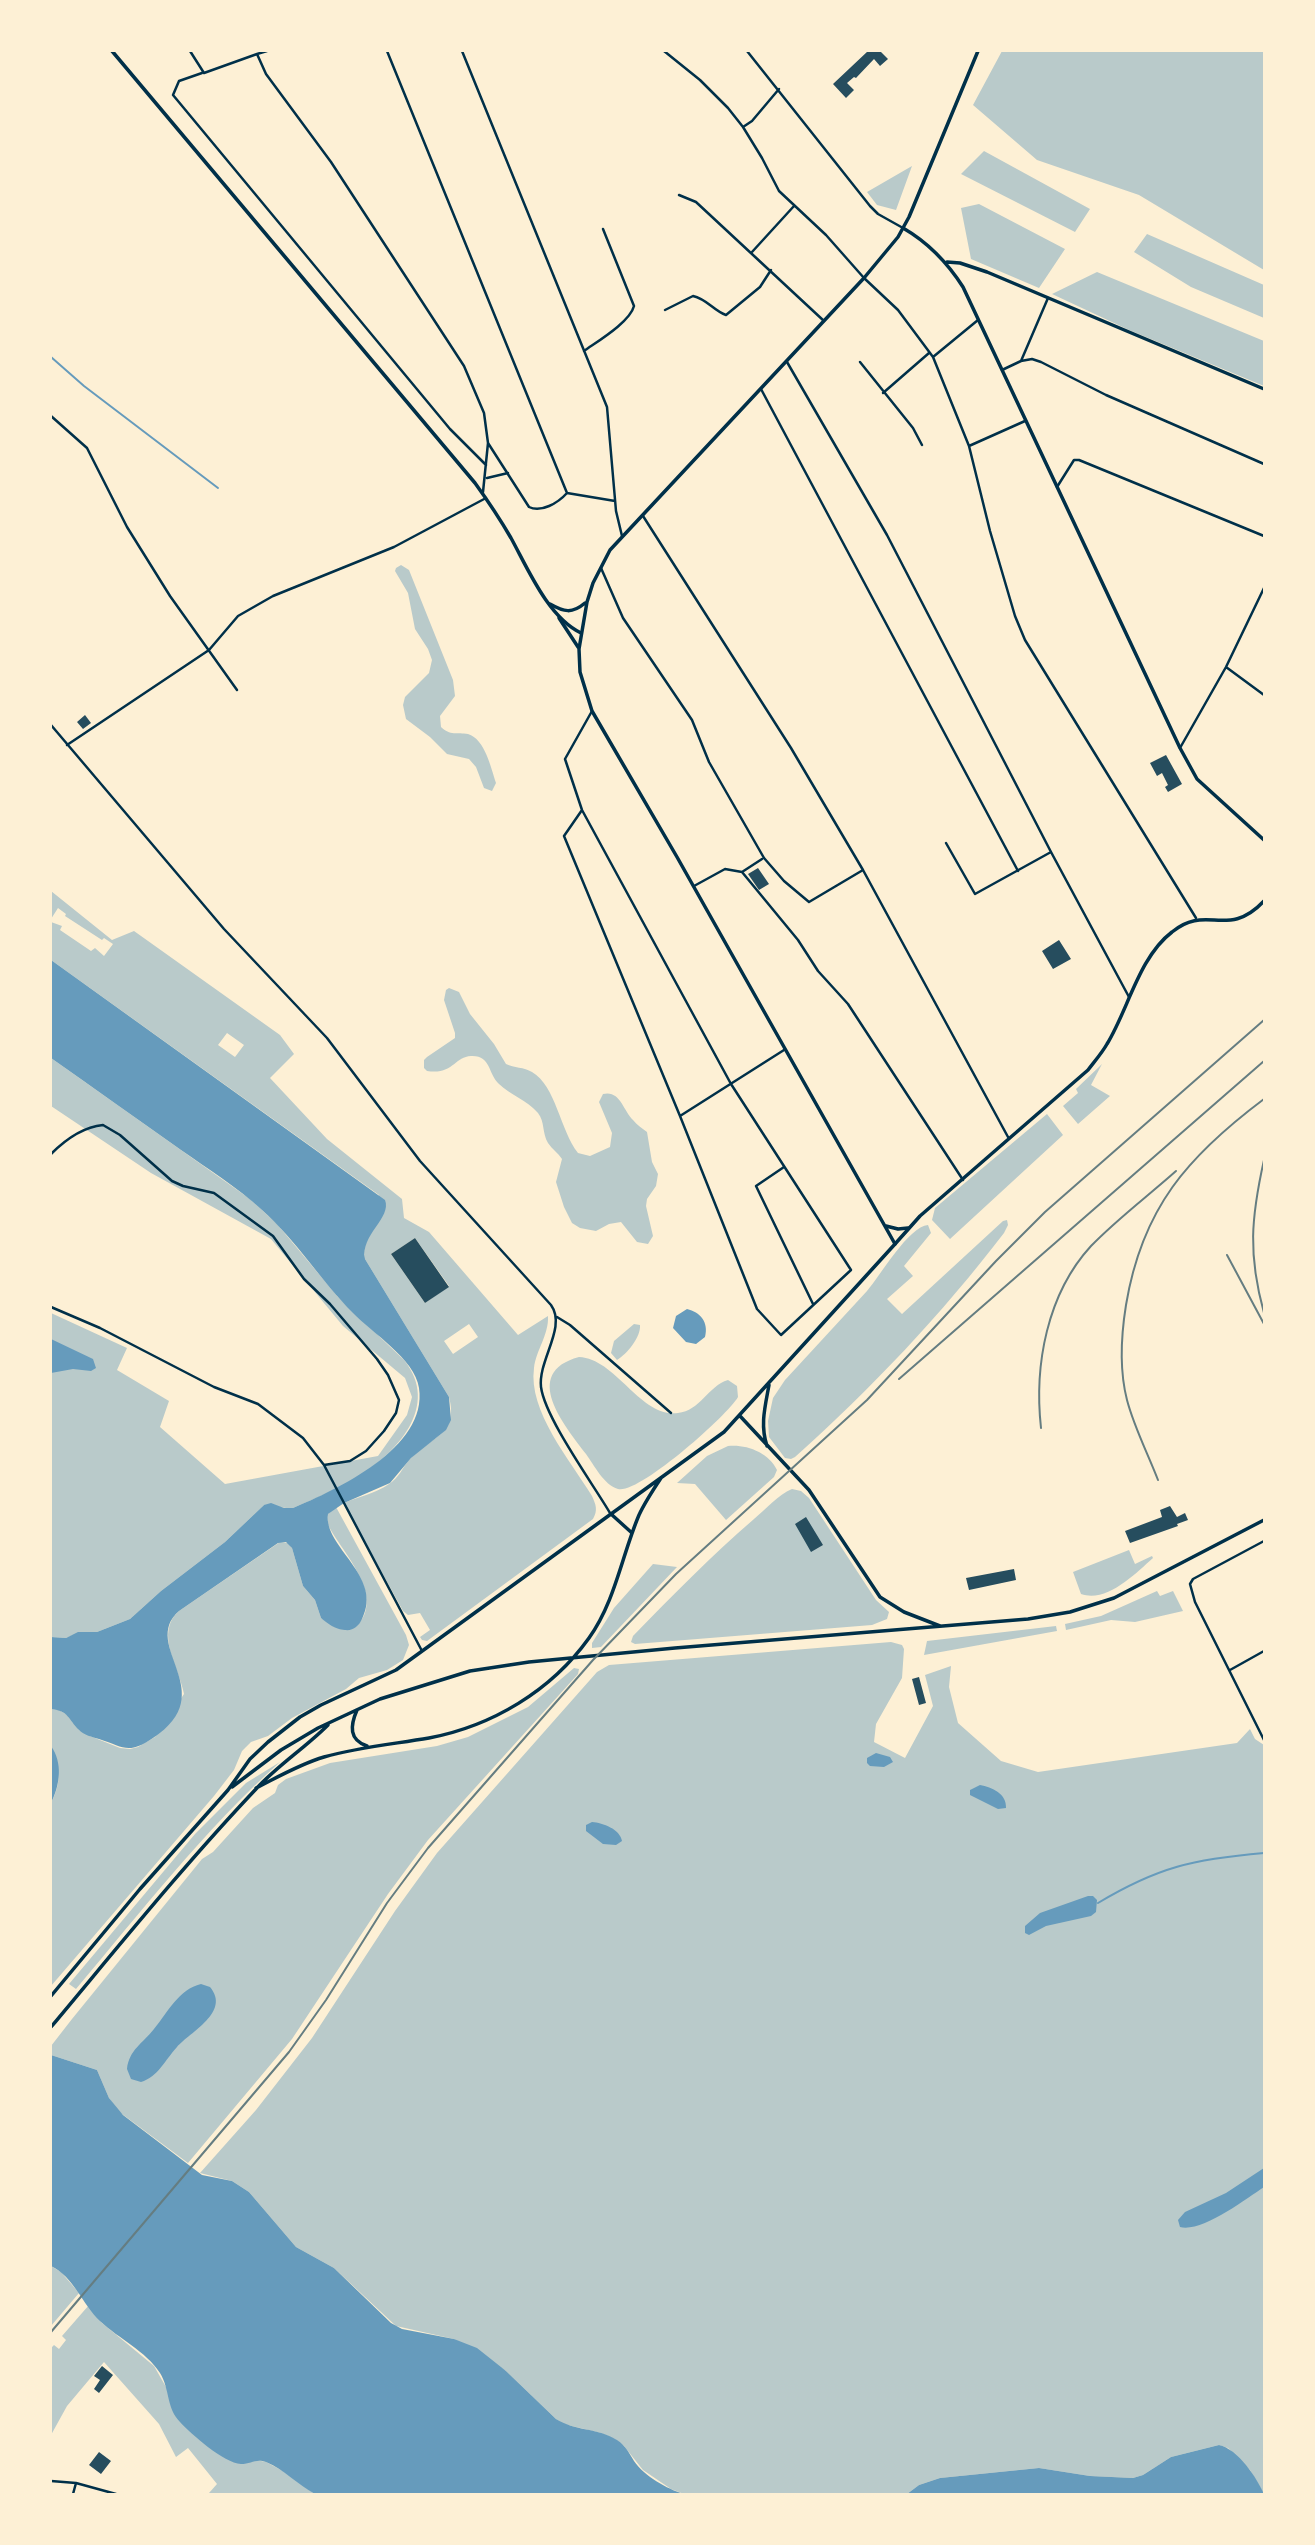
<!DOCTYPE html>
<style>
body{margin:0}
#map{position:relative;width:1315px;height:2545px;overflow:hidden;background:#fdf0d5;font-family:Lato,sans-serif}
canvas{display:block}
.frame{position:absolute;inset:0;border:52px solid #fdf0d5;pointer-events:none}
</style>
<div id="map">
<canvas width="1315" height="2545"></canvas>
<div class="frame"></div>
</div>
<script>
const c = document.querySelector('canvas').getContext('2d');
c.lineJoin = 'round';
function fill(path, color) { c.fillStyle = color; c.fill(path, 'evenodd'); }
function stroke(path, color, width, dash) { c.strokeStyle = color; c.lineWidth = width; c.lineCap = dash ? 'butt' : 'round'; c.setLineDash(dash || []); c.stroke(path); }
fill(new Path2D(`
 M1002,51h262v219l-125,-75 -102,-35 -64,-55z
 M984,151l106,58 -15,23 -114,-58z
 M912,166l-16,44 -19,-5 -10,-13z
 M979,204l86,45 -26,39 -68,-29 -10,-51z
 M1147,234l117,51v33l-73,-31 -57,-35z
 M1097,272l167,69v45l-135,-56 -77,-36z
 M401,565l8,5 44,110 2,16 -15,20 1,11c9,9 16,5 27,7 17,5 23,34 28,49l-4,8 -8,-3 -8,-21 -7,-8 -22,-5 -17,-17 -24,-18 -3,-14 2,-8 24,-24 3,-13 -4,-11 -13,-20 -7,-36 -13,-22 1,-3z
 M51,891l61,49 22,-9 146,104 14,19 -24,24 57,61 75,60 2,19 25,14 89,103 30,-19c1,19 -12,34 -14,52 -6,43 36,92 58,128 4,9 6,14 1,23l-166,122 -5,-1 -2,-3 10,-7 -10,-17 -12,2 -5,-4 -59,-108c14,-6 32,-10 45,-19 10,-6 13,-16 21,-25 21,-23 49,-24 39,-62l-84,-138 -1,-12 15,-52 -328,-235v-38l11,4 -2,4 31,21 4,-3 9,8 9,-12 -9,-6 -2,2 -37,-24 1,-2 -8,-6 -7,11zM227,1033l17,12 -9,12 -17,-12zM415,1238l34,48 -24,17 -34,-49zM469,1324l9,13 -25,17 -9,-13z
 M449,988l10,4 11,22 24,30 12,20c8,4 18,3 26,8 24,14 28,58 46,81l12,3 20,-9 2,-14 -13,-31 4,-8c17,-4 20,16 30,26 4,5 9,8 14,12l5,30 6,12 -2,12 -9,13 -1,7 7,30 -5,8 -11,-2 -16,-20 -12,2 -13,7 -16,-3 -8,-5 -8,-16 -8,-25 6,-23c-4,-6 -10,-10 -14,-16 -6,-10 -3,-21 -10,-30 -11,-13 -28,-18 -39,-29 -11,-10 -8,-29 -28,-28 -17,1 -18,19 -44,15l-3,-3v-8l3,-3 28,-19v-5l-11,-33 2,-10z
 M51,1058l199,141 27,25 61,73 66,63c37,46 -7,93 -48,118 -20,12 -42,21 -63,30 -10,1 -17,-3 -29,-3l-39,37 -64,49 -31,28 -33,13h-16l-15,6 -15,-1v-324l76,35 -10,22 52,31 -9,26 65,57 153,-28 29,-41 5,-18 -7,-19 -62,-52 -72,-87 -120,-66 -100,-67z
 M1102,1064l-11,21 19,11 -32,28 -15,-18 15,-13 -2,-4z
 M1047,1114l16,21 -113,104 -18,-19 3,-12z
 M1007,1220l1,5 -4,8c-62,81 -133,156 -209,224l-4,2 -6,-1 -16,-21 -1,-16 5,-23 12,-18 82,-89c13,-15 42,-65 61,-66l3,8 -27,33 9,10 -26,23 15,15 101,-93z
 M634,1324l6,1c1,12 -13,29 -23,35l-6,-7 3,-12z
 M579,1357c38,2 61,61 99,56 22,-2 30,-27 50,-33l9,6 1,11c-11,19 -100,98 -120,92 -14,-4 -24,-24 -32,-35 -21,-28 -66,-81 -7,-97z
 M728,1446c19,-2 41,7 49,24l-3,7 -48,43 -31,-36 -18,-1 30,-27z
 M792,1489l9,2 8,7 67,102 13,12 -2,7 -15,6 -237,19 -4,-2 2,-6c39,-40 78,-80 121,-117 12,-10 24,-24 38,-30z
 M336,1507l70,128 3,10 -6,15 -16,10 -28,8 -13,11 -54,29 -24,18 -17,6 -9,9 -8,19 -20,26 -163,190v-183c14,-28 5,-34 0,-60 -2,-10 0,-23 0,-34l8,1 12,7 8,13 11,6 30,12 10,1 8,-2 17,-10 29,-43c-5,-27 -30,-61 -5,-83l101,-69 8,1 4,5 11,38 12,14 6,18 21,12 14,-3c31,-31 -13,-73 -28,-102v-11z
 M1129,1550l6,14 17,-8 1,2c-18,16 -46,45 -72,36l-8,-22z
 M653,1564l24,3 -76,80 -9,1v-5l22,-35z
 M1157,1591l3,5 13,-5 10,20 -48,11 -24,-2 -45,10 -1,-6 36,-8z
 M1056,1626l1,5 -133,24 3,-14z
 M891,1642l11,3 2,4 -2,29 -26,46 -2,18 31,16 28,-52 -8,-31 26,-9 -2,21 9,36 43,38 37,11 199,-29 13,-14 5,10 9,6v749l-14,-24 -22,-22 -9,-3 -48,12 -28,18 -10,3 -43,-2 -51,-8 -99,10 -21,7 -12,9h-223l-13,-5 -28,-19 -19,-24 -9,-7 -14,-6 -38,-9 -7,-5 -50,-48 -52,-32 -58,-13 -62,-58 -38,-21 -47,-55 -17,-11 -32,-8 56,-63 56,-72 83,-127 42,-58 160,-181 12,-7z
 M574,1668l5,1 -1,5 -150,166 -40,54 -96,145 -104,124 -70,-52 -9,-13 -12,-28 -46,-15v-9l21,-27 130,-160 11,-7 40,-44 22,-15 3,-8 8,-6 44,-16 107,-17 31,-9 60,-30z
 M280,1762c-76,68 -139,150 -204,227l-7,-5 126,-150 51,-51z
 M51,2266l10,6 18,21 -28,33z
 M89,2305l13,18 52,43 12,21 52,66 22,10 16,-3 10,2 17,9 32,23h-104l-2,-1 8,-9 -29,-36 -12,9 -17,-33 -55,-62 -37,44 -16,29v-87l3,-3 5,4 7,-9 -4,-4z`), '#b9caca');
fill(new Path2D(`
 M51,960l334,240c7,18 -25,35 -20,59l84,138 2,23 -5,10 -35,28 -21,25 -46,20 -16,11c-5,33 56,62 34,105 -3,7 -9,12 -17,11 -9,0 -18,-7 -24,-12l-6,-18 -12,-14 -11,-38 -6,-6 -8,1 -99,68c-40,35 44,81 -26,127 -25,17 -29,9 -54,1 -7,-2 -15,-4 -20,-9 -11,-11 -10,-19 -28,-21v-72l15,1 12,-6h19l33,-13 31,-28 64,-49 39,-37 7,-2 13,5h9c43,-18 135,-60 126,-120 -4,-29 -47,-55 -66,-75 -32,-32 -57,-73 -91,-103 -25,-23 -54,-41 -81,-60 -44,-31 -87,-62 -130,-92z
 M687,1309c13,3 22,13 18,28l-9,7 -10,-2 -13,-14 3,-12z
 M51,1339l42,20 3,9 -5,3 -18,-2 -22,4z
 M51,1746c12,17 9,39 0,57z
 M876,1753l14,4 3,5 -9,5 -14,-1 -3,-3v-5z
 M980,1785c12,2 27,9 26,23l-8,1 -28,-14v-5z
 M592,1822c11,1 28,7 30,19l-6,4 -13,-1 -17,-13v-6z
 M1088,1896h5l4,4 -1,12 -5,4 -45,10 -17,9 -4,-2v-7l15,-13z
 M201,1984l9,3c21,25 -20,45 -33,60 -12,13 -19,30 -36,35l-10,-3 -4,-10c2,-19 16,-26 27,-40 14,-17 25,-40 47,-45z
 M51,2055l46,15 12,28 14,17 79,60 30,6 17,11 47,55 38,21 57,55 11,6 52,10 23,9 29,23 50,48c18,12 43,9 61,21 9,6 12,13 17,21 10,15 33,28 50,33h-369c-17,-9 -30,-24 -49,-32 -10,-4 -15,2 -25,2 -17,-1 -50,-30 -61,-42 -14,-14 -10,-33 -20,-49 -14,-22 -41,-34 -60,-52 -18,-17 -26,-44 -49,-55z
 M1264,2168v19c-18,12 -63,46 -84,40l-2,-7 7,-8 41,-19z
 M1219,2445c19,4 38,33 45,49h-357l12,-9 21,-7 99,-10 51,8 43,2 10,-3 28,-18z`), '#669bbc');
stroke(new Path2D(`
 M51,357l33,29 134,102
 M1098,1903c60,-36 96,-44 166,-50`), '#669bbc', 2);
fill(new Path2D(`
 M868,51h12l8,8 -8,7 -6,-7 -18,19 -2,-1 -7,6 7,7 -8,8 -13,-14z
 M85,715l6,8 -8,6 -6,-7z
 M1166,755l16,29 -14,8 -3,-5 3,-2 -6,-12 -5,3 -7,-13z
 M758,868l11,16 -10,6 -11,-16z
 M1059,940l12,19 -18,10 -11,-18z
 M415,1238l34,49 -24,16 -34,-49z
 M1170,1506l7,11 8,-4 3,7 -11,4 1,2 -48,17 -5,-12 37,-14 -2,-7z
 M806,1517l17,28 -12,7 -16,-28z
 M1014,1569l2,11 -47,10 -3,-12z
 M919,1677l7,26 -7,2 -7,-26z
 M102,2366l11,9 -14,18 -5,-4 6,-9 -6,-4z
 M99,2452l12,9 -10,13 -12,-9z`), '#264d5e');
stroke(new Path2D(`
 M190,51l14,22 53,-19 9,20 65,88 133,204 20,47 4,30 41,64c12,6 29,-4 38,-14
 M387,51l180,442 48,8
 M462,51l145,356 9,104 6,25
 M664,51l36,29 28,28 15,19 19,31 17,33 47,44 38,43 34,32 35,47 36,89 21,85 25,85 10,24 171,278
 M747,51l123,155 8,8 25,14
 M257,54l10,-3
 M202,73l-23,8 -6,14 277,334 36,36
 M743,127l9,-6 27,-32
 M679,195l17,7 128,119
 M752,252l42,-46
 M665,310l28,-14c14,3 21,15 33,19l34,-28 11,-17
 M584,351c14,-10 46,-29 50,-45l-31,-77
 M933,357l45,-37
 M1021,361l11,-2 9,3 65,33 158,69
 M787,362l100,173 164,317 78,145
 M860,362l53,66 9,17
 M1002,370l19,-9 27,-63
 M761,389l257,482
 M883,393l46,-40
 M51,416l36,32 40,79 43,69 67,94
 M969,446l56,-25
 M487,478l21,-5
 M1057,487l17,-27h5l185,76
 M483,492l5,-49
 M643,516l148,232 72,122 145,267
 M601,568l22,50 69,102 17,42 55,96 20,23 25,21 54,-32
 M1226,667l38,28
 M51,725l173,204 103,109 93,123 131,144c16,22 -13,55 -10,82 4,31 52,97 69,126
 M67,745l142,-95 29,-34 35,-20 121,-49 92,-49
 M1180,748l46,-81 38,-79
 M582,810l-18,26 116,280 77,193 24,26 70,-65 -120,-186 -149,-274 -17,-51 27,-48
 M946,843l29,51 76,-42
 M742,872l20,-13
 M694,886l31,-17 17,3 56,68 20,31 30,33 115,176
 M680,1116l104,-66
 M51,1154c14,-14 31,-27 52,-29l17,10 52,46 11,5 31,7 59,43 31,43 26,25 47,55 11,16 11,25 -3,13 -12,18 -18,20 -16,10 -26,4
 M784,1167l-28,19 57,118
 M51,1307l49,21 114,59 44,17 45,34 21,27 98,186
 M557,1317l13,8 101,88
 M1264,1541l-71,38 -3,5 5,18 69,138
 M1230,1670l34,-19
 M51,2481l25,2 40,11
 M73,2494l3,-11`), '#003049', 2.5);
stroke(new Path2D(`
 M112,51l363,432c13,18 25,36 36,55 17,31 37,79 70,95
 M903,228c26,15 44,34 60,59l217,461 17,31 67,61
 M947,262l13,1 27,9 277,117
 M895,1244l25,-28 168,-146c6,-8 14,-17 19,-26 21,-34 32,-87 65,-112 35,-29 55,8 92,-31`), '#003049', 3.5);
stroke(new Path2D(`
 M550,604c14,8 22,10 35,-1
 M559,618l19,29
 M886,1226l12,3 10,-1
 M740,1416l69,74 71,107 24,15 36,14
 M767,1446c-7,-21 -2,-39 2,-61
 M611,1514l21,19
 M357,1710c-7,16 -8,30 10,36
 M232,1787l49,-37 37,-22 62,-29 90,-28 59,-9 146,-14 353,-29 42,-7 44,-14 150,-78
 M256,1788c22,-11 44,-24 68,-31 35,-10 70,-13 105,-19 63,-12 122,-47 160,-100 26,-36 33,-83 50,-123 6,-13 14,-25 22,-37
 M51,1996l89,-107 88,-99 22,-31 18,-17 32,-25 21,-12 75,-35 328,-238 171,-188 -218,-387 -85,-146 -12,-39 -1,-23 8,-47 6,-19 17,-33 254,-272 34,-41 11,-20 69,-166
 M51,2027c67,-80 133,-162 205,-238 22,-24 49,-41 72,-64`), '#003049', 3.5);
stroke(new Path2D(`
 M1264,1160c-13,58 -16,95 0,153
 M1227,1255l37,69
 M899,1379l365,-318
 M1041,1428c-7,-63 6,-134 50,-182 26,-27 57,-50 85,-75
 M1158,1480c-10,-26 -24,-53 -31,-80 -8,-31 -6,-64 -1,-95 16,-97 62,-149 138,-206
 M51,2332l238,-280 37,-52 61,-97 41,-55 165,-188 83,-86 191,-174 129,-139 49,-49 219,-192`), '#657d81', 2);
</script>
